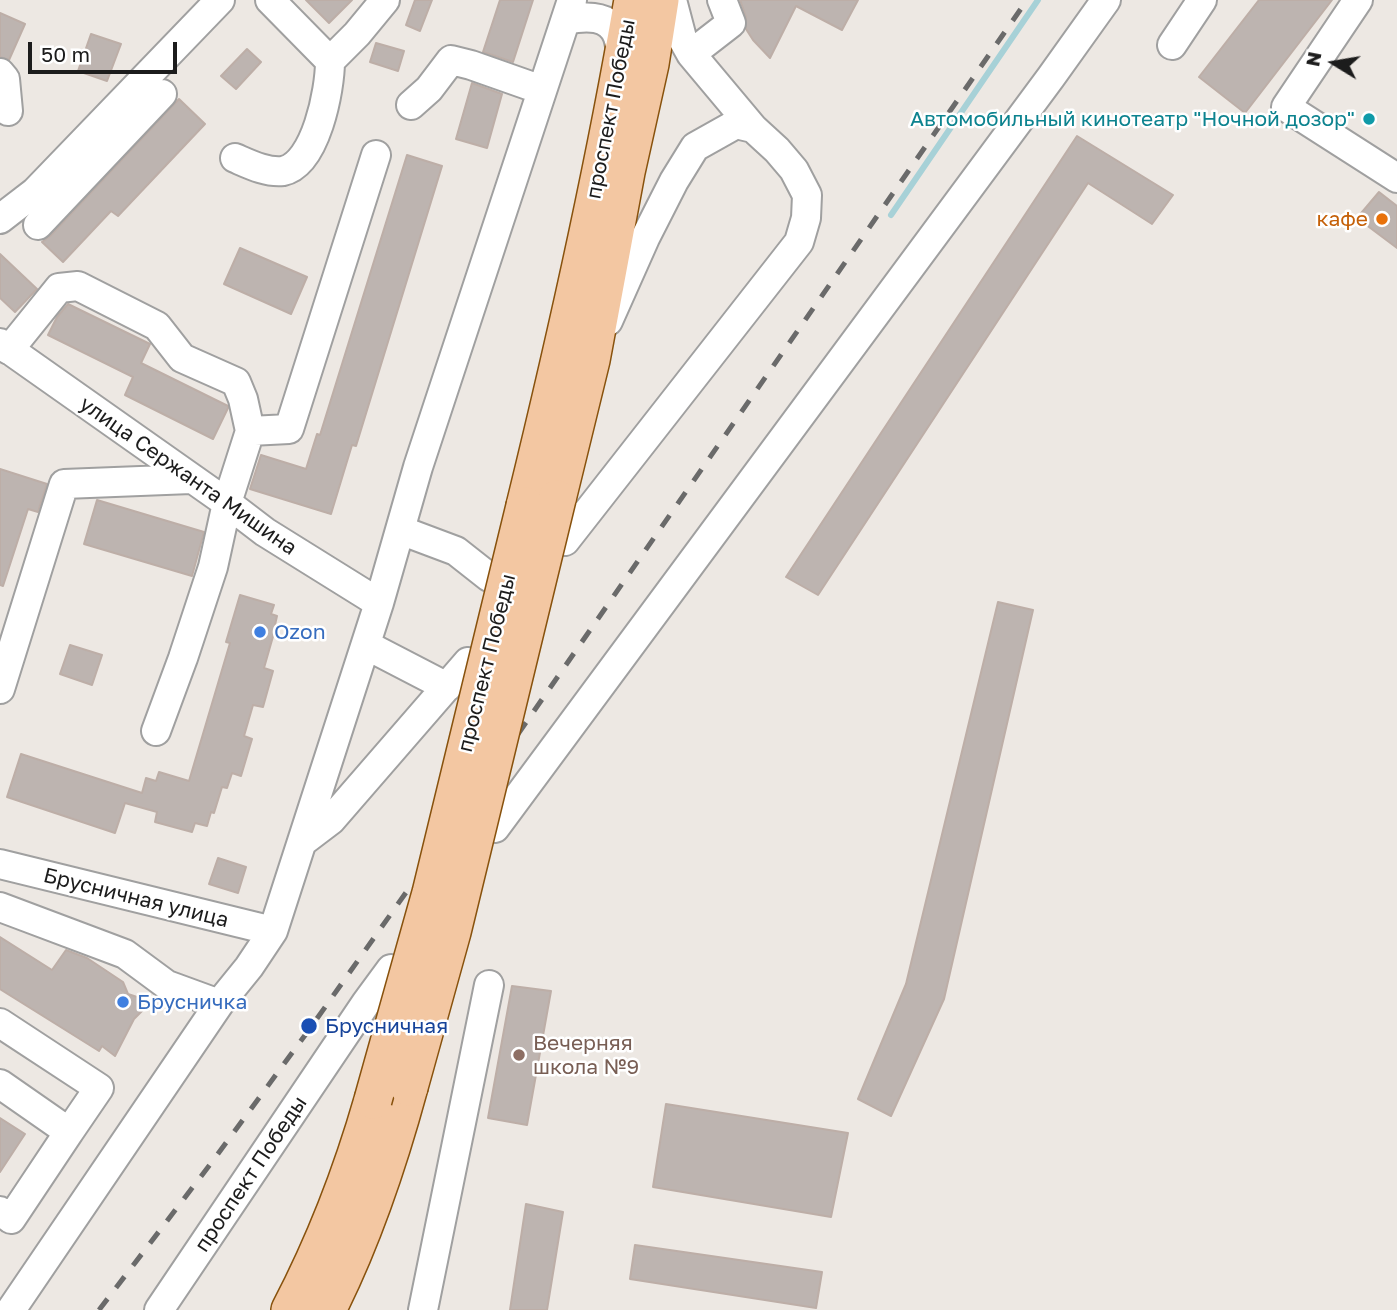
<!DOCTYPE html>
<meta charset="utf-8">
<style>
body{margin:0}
#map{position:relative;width:1397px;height:1310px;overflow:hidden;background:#ede8e3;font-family:"Golos Text",sans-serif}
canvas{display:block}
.north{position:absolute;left:1299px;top:28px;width:70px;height:70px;-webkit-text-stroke:5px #fff;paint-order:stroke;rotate:281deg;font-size:19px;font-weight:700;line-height:28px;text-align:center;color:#1c1c1c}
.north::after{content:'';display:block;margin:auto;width:24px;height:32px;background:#1c1c1c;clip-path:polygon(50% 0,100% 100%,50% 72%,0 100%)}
.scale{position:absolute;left:28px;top:42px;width:149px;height:32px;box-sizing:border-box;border:4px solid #1c1c1c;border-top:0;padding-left:9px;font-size:21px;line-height:24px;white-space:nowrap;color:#1c1c1c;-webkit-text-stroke:5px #fff;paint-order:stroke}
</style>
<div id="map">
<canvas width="1397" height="1310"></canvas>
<div class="north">N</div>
<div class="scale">50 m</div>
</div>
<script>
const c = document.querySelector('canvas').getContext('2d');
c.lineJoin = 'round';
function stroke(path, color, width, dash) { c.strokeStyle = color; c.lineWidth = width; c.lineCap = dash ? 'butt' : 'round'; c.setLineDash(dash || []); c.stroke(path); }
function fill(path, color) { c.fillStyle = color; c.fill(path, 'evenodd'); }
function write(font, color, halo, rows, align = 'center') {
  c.font = font + ' "Golos Text",sans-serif'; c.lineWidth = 5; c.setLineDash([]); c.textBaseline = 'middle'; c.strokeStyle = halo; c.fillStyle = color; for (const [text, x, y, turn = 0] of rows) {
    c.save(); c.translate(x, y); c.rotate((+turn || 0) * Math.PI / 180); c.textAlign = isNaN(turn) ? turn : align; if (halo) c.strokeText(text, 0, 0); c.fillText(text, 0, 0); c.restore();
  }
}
stroke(new Path2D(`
 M891,215l147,-215`), '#a7d1d7', 6);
const building = new Path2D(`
 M306,0h46l-23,23z
 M415,0h17l-12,31 -14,-6z
 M500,0h33l-20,62 -30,-10z
 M740,0h118l-16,30 -46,-24 -26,52 -17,-18 -7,-11v-12z
 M1259,0h73l-87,113 -46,-36z
 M0,13l25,11 -16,36 -9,-3z
 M91,34l30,10 -14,37 -29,-10z
 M376,43l28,8 -6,20 -28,-9z
 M247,49l14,13 -25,27 -15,-13z
 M472,83l30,11 -15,54 -31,-9z
 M179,99l26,25 -87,92 -7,-5 -48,51 -21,-20 8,-6z
 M1077,136l96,59 -21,29 -64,-41 -270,412 -32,-18z
 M407,155l35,11 -86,280 -4,-1 -21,69 -81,-25 11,-34 45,14 11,-35 3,1z
 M1379,192l18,14v42l-40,-30z
 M240,248l67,29 -16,37 -67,-30z
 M0,254l37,35 -22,23 -15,-14z
 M68,304l82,40 -9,19 87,43v2l-15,31 -88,-44 8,-18 -85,-42 9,-18z
 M0,469l47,15 -9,28 -10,-3 -25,77 -3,-1z
 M97,500l107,32 -12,44 -108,-32z
 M240,595l34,10 -3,9 6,2 -2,9 1,1 -12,42 9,3 -10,36 -10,-2 -9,31 8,3 -11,37 -9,-3 -5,15 -5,-1 -8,26 -3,-1 -4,14 -12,-3 -3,9 -37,-10 2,-10 -32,-9 -10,30 -108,-36 14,-43 121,39 4,-15 10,3 3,-9 30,9 41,-138 -4,-1z
 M998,602l35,8 -89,389 -53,117 -33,-17 48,-115z
 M70,645l32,10 -10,30 -32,-11z
 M218,858l28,9 -8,26 -29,-9z
 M0,937l52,33 14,-20 21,8 36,24 5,12 12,4 6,9 -12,12 -19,37 -13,-10 -3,5 -99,-62z
 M512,986l39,5 -24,134 -39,-7z
 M666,1104l182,29 -17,84 -178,-30z
 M0,1118l25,16 -25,38z
 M526,1204l37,8 -16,98h-37z
 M635,1245l187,27 -6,36 -186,-29z`);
fill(building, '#bdb4b0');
stroke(building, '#bdaea7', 2);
const minor = new Path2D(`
 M270,0l60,61 27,-27 28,-34
 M1358,0l-72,107 111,71
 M566,20c19,-4 44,-6 52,17 2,7 3,15 5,22
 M1172,45l30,-45
 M691,54l40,-31 -9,-23
 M0,73l5,6 3,32
 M411,105l18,-16 22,-29 20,5 71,25
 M235,158c14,6 32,15 48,13 33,-7 47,-81 47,-110
 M0,219l35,-27 185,-192
 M38,225l124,-131
 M608,321l37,-83 29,-57 21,-34 41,-23 17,4
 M0,343l227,160 38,29 114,71
 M9,350l50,-62 19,-2 79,40 25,32 54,24 7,17 7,32 -23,72 -14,64 -30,91 -27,73
 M250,431l39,-2 87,-274
 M400,530l56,21 33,26
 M565,541l234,-299 7,-24 1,-23 -13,-25 -17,-20 -24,-22 -62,-74 -9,-16 -10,-38
 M366,645l81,42
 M0,689l64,-205 127,-5
 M495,828l556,-751 55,-77
 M302,842l29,-22 137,-158
 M0,864l273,67
 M0,907l125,47 42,31 52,19
 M0,1023l99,65 -30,44
 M0,1084l69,48 -58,87 -11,-8
 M11,1310l208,-306 30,-37 24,-36 106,-328 39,-136 154,-467
 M159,1310l207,-307 25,-34
 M423,1310l66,-325`);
const major = new Path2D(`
 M557,499l34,-139 35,-188 24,-108 10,-64
 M525,506c41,-167 79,-336 108,-506
 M290,1310c35,-67 62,-137 83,-210
 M327,1310c36,-71 61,-146 82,-223`);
stroke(minor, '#a0a0a0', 32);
stroke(major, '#88520d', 40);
stroke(minor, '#fff', 28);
stroke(major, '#f3c7a2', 37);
stroke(new Path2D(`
 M518,734l509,-734
 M99,1310l113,-148 99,-135 101,-143`), '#6a6a6a', 5, [14, 14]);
const majorBridge = new Path2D(`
 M409,1087l43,-155 105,-433
 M373,1100l58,-207 94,-387`);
stroke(majorBridge, '#88520d', 40, []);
stroke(majorBridge, '#f3c7a2', 37);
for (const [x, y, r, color] of [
 [1369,119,7,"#0f9aa8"],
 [1382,219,7,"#e8710a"],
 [260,632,7,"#3f7fe0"],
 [123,1002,7,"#3f7fe0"],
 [309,1026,9,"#1a4fb4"],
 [519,1055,7,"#8d6e63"]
]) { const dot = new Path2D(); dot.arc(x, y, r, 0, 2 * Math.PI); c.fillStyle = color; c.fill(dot); stroke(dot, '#fff', 2.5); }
write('21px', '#1c1c1c', '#fff', [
 ["проспект Победы",611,109,-79],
 ["улица Сержанта Мишина",188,476,35],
 ["проспект Победы",487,663,-76],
 ["Брусничная улица",136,898,14],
 ["проспект Победы",251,1174,-56]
]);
write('21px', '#0d838f', '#fff', [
 ["Автомобильный кинотеатр \"Ночной дозор\"",1355,119]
], 'right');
write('21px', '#c56008', '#fff', [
 ["кафе",1368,219]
], 'right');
write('21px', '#366cbe', '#fff', [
 ["Ozon",274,632],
 ["Брусничка",137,1002]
], 'left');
write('21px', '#164399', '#fff', [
 ["Брусничная",325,1026]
], 'left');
write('21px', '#785e54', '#fff', [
 ["Вечерняя",533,1043],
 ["школа №9",533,1067]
], 'left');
</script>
